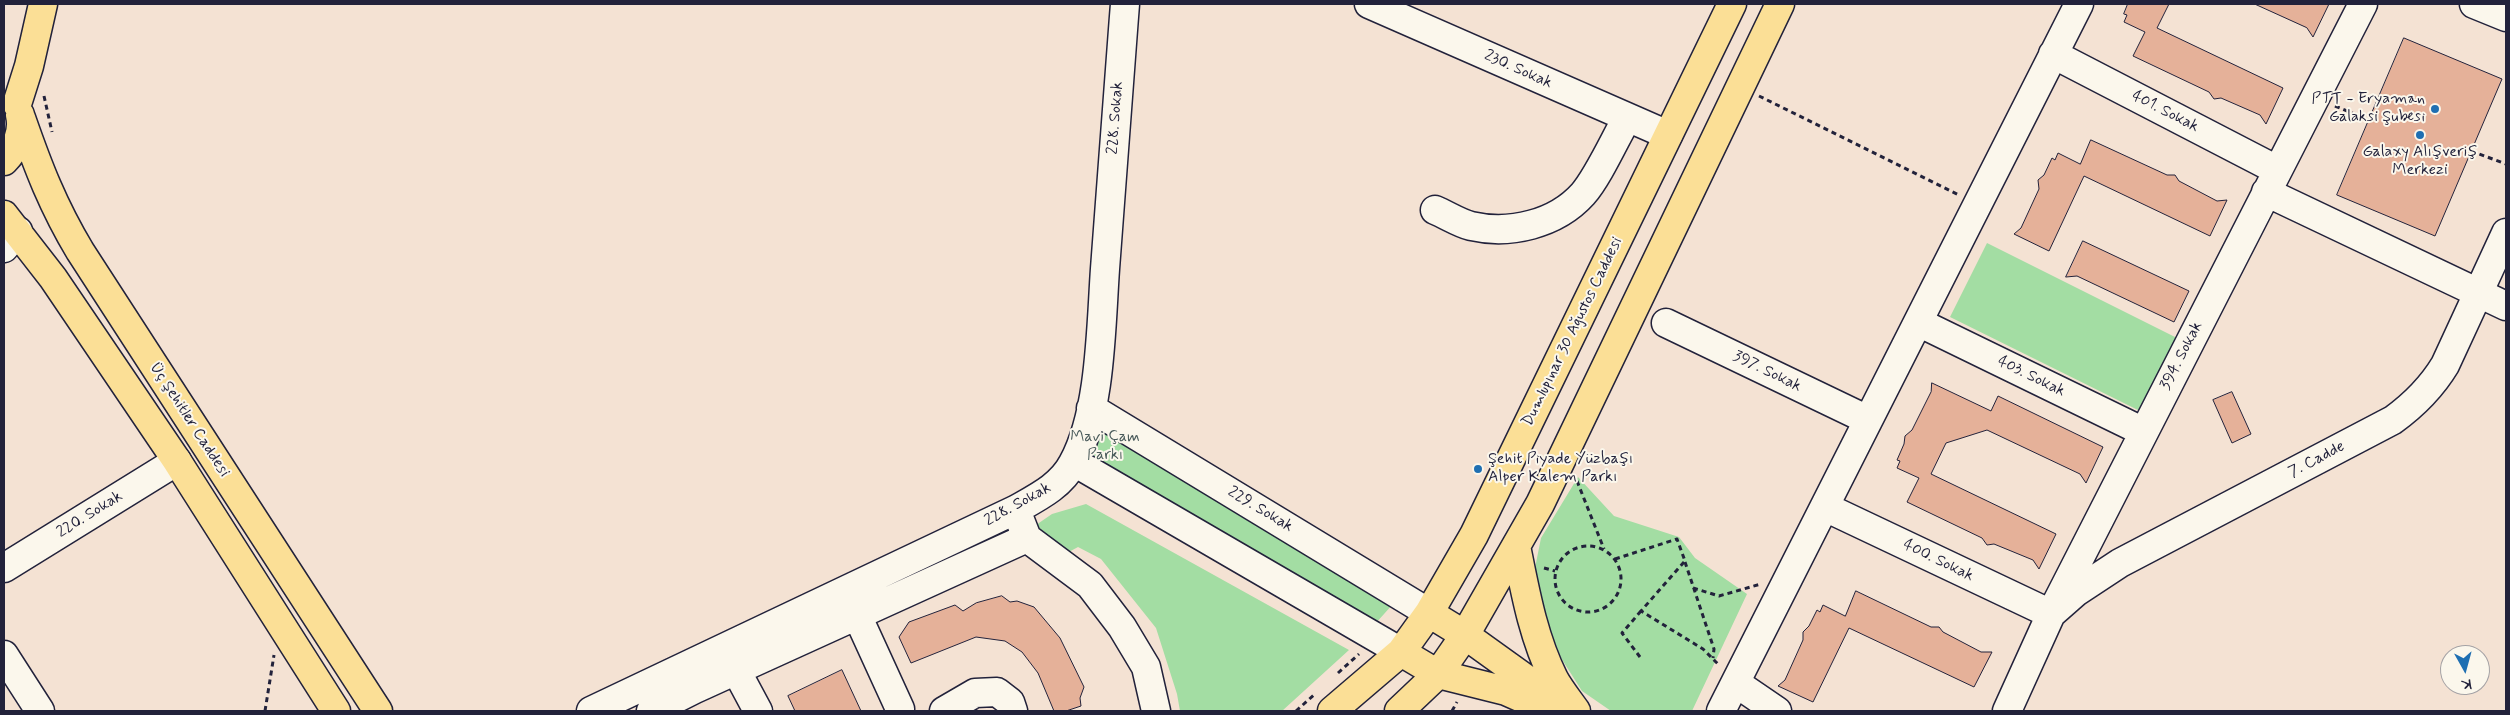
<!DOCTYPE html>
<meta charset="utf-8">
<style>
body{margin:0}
#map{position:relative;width:2510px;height:715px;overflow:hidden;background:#f4e2d3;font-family:Mynerve,sans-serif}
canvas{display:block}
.frame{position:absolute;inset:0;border:5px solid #22223b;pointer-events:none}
.north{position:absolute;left:2440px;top:645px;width:50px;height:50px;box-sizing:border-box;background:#fbf7ec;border:1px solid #a4a2a5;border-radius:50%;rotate:173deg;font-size:14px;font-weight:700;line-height:20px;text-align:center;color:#22223b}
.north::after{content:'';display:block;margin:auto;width:18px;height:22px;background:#1f6fb2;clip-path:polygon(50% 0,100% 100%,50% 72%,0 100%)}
</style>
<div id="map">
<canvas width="2510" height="715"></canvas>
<div class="frame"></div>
<div class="north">K</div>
</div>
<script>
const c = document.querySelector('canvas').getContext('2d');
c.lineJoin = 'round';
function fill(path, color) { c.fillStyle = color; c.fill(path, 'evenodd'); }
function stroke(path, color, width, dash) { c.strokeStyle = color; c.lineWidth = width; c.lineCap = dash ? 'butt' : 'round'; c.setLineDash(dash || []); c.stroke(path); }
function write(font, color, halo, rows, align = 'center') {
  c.font = font + ' Mynerve,sans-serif'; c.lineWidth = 4; c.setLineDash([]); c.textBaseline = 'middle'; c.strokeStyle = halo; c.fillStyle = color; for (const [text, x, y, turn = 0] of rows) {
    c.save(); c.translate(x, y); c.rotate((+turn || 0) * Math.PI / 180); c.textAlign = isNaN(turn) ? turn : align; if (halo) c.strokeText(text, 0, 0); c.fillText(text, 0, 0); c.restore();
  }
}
fill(new Path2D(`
 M1987,243l194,97 -37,73 -194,-96z
 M1098,423l295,181 -18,20 -298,-166z
 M1578,477l36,39 65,21 16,21 52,36 -55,117h-81l-29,-20 -21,-33 -17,-42 -9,-48 6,-30z
 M1086,504l263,146 -67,61h-102l-3,-17 -21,-66 -55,-69 -23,-12 -11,6 -31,-28 16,-11z`), '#a3dda3');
const building = new Path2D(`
 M2128,4h41l-12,24 126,60 -17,36 -6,-9 -39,-17 -7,1 -5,-7 -76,-36 12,-24 -21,-10 3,-7 -3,-1z
 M2255,4h74l-16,33 -6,-9z
 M2404,38l98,41 -67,157 -98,-41z
 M2091,140l76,35h8l4,6 38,20 10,-1 -17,36 -126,-60 -35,75 -35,-17 7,-6 18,-39 -1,-9 6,-5 8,-17 3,2 3,-7 22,11z
 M2083,241l106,50 -15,31 -97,-46 -11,1z
 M1932,383l59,28 7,-15 105,51 -17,36 -6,-9 -93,-44 -41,13 -15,31 125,60 -17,35 -6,-9 -39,-16 -7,1 -5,-7 -75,-36 12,-24 -22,-10 3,-7 -3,-1 7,-16 1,-8 7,-6 19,-38z
 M2232,392l19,42 -19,9 -19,-43z
 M1856,591l75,36h8l4,5 38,20h11l-18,35 -125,-59 -36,74 -35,-16 7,-6 18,-40v-8l6,-6 8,-16 3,2 3,-7 22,11z
 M1002,596l8,6 7,-1 17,6 26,31 24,49 -4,11 1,8 -15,5h-12l-16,-38 -16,-21 -17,-11 -29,-4 -65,26 -12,-26 10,-15 46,-17 8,6 13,-8z
 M842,670l19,41h-66l-7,-15z`);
fill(building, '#e5b199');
stroke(building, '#22223b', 1);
const minor = new Path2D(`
 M1369,4l299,131
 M2474,4l32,13
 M2053,54l224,116
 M2266,192l240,114
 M1435,210c12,5 24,13 36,16 39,9 85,-2 112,-32 15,-17 32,-55 44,-76
 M4,248l14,-17
 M1918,322l226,110
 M1666,323l202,97
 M1091,408l338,205
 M1074,462l327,190
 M1825,507l226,107 25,-22 44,-29 273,-143c22,-16 38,-32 52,-55l61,-132
 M1020,520l7,18 63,47 32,42 24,40 10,44
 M4,568l173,-107
 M857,615l43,94
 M4,655l36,56
 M736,670l22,41
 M1736,683l41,28
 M591,711l424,-201c23,-13 46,-24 58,-47 28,-51 28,-137 32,-194 7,-89 13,-177 20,-265
 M651,711l44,-22 332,-151
 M944,711l31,-18 22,-1 13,10 3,9
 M1721,711l358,-707
 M2007,711l44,-97 312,-610`);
const major = new Path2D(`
 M17,104l12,-38 14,-62
 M21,118c17,49 32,88 59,133l298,460
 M4,161c12,-12 20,-29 16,-46
 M4,215l49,63 124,183 159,250
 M1516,546c9,45 17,91 38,133 6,11 15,22 22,32
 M1429,613l36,22 103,74
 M1401,652l37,22 68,17 43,19
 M1332,711l69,-59 28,-39 45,-78 258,-531
 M1399,711l39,-37 27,-39 75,-131 240,-500`);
stroke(minor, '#22223b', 31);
stroke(major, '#22223b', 31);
stroke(new Path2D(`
 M44,96l8,36
 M1759,96l200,99
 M2335,106l34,14
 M2471,151l35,13
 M1577,481l27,68
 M1555 579a33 33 0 1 1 66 0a33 33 0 1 1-66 0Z
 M1615,559l62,-20 8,22 -44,50 62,38 17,17
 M1685,562l29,87 -1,9
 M1544,568l11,3
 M1693,588l26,8 42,-12
 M1640,657l-18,-24 19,-22
 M1338,673l21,-19
 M265,711l9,-56
 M1296,711l19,-17
 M1452,711l5,-9`), '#22223b', 3, [5, 4]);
stroke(minor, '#fbf7ec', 28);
stroke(major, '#fbdf96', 28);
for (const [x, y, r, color] of [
 [2435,109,5,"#1f6fb2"],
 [2420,135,5,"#1f6fb2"],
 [1478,469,5,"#1f6fb2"]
]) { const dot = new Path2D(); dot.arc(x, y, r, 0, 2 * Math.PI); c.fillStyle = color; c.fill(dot); stroke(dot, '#fbf7ec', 2); }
write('16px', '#22223b', '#fbf7ec', [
 ["230. Sokak",1518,70,24],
 ["401. Sokak",2165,112,27],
 ["228. Sokak",1116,118,-86],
 ["Dumlupınar 30 Ağustos Caddesi",1573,332,-64],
 ["394. Sokak",2182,356,-63],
 ["397. Sokak",1767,372,26],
 ["403. Sokak",2031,377,26],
 ["Üç Şehitler Caddesi",189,420,57],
 ["7. Cadde",2317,460,-28],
 ["228. Sokak",1018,505,-29],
 ["229. Sokak",1260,510,31],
 ["220. Sokak",90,515,-32],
 ["400. Sokak",1938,561,26]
]);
write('16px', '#22223b', '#fbf7ec', [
 ["PTT - Eryaman",2425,100],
 ["Galaksi Şubesi",2425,118],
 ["Galaxy Alışveriş",2420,153,"center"],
 ["Merkezi",2420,171,"center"],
 ["Şehit Piyade Yüzbaşı",1488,460,"left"],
 ["Alper Kalem Parkı",1488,478,"left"]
], 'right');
write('16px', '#495a5a', '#fbf7ec', [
 ["Mavi Çam",1105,438],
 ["Parkı",1105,456]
]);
</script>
